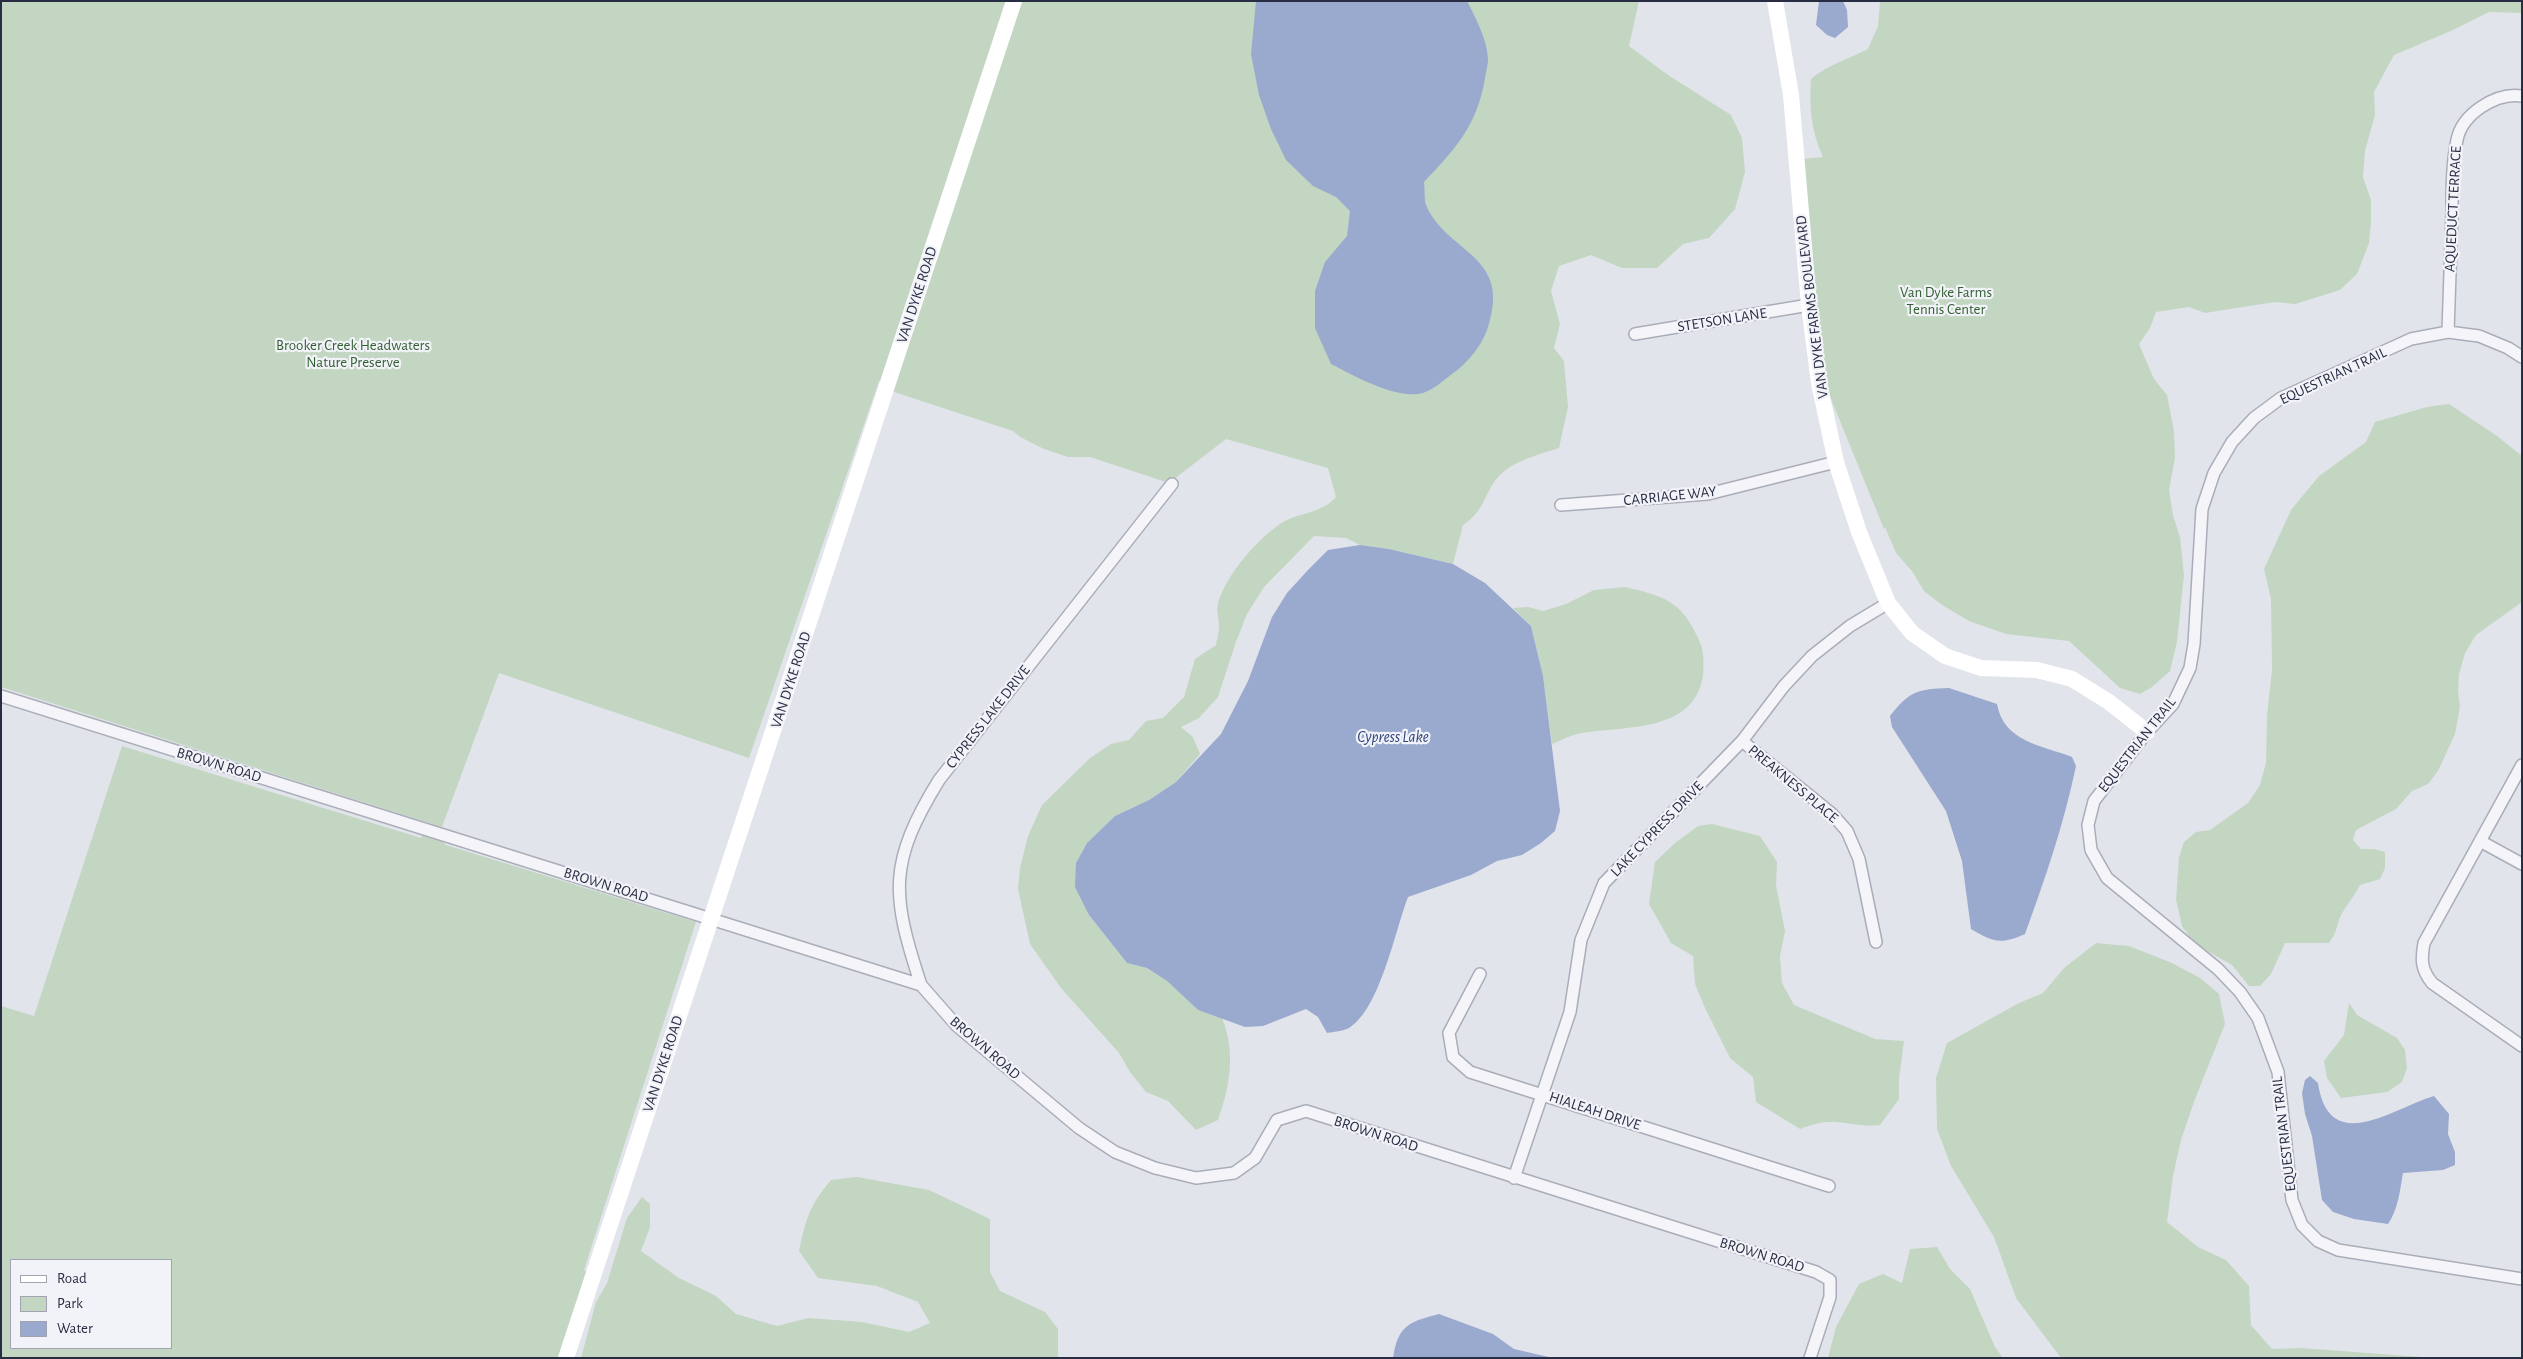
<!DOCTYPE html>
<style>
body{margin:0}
#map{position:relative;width:2523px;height:1359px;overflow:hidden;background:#e2e4eb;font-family:"Alegreya Sans",sans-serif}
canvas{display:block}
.frame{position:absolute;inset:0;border:2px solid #282d44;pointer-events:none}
.legend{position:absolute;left:10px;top:1259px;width:162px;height:90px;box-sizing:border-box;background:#f2f3f8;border:1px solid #a1a4b0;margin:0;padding:6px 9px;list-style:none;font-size:15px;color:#282d44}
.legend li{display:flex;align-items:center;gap:10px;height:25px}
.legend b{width:25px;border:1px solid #a1a4b0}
</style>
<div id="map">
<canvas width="2523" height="1359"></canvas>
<div class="frame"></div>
<ul class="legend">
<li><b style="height:6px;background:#fff"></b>Road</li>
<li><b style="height:14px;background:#c3d6c2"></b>Park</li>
<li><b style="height:14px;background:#9aa9ce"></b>Water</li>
</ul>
</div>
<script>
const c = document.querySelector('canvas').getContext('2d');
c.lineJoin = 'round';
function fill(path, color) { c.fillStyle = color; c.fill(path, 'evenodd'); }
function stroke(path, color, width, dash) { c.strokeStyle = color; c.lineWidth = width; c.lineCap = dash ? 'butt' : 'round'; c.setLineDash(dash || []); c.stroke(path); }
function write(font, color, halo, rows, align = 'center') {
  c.font = font + ' "Alegreya Sans",sans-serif'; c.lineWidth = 4.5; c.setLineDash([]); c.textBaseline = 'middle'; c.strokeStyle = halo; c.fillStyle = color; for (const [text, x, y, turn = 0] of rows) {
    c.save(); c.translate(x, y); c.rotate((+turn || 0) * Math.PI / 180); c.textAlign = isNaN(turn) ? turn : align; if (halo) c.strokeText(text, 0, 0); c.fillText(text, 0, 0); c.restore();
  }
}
fill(new Path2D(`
 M1,1h1007l-125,381 -4,-1 -130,377 -250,-85 -57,154 -441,-140z
 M1021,1h618l-10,45 39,29 63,40 11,23 3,34 -10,37 -26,29 -26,6 -26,24h-35l-31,-13 -32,11 -8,25 9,33 -6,24 10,13 4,46 -9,41c-18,6 -43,12 -57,25 -17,15 -16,38 -39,52l-10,39 -64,-15 -29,-4 -14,-7 -32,-2 -50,51 -17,27 -11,28 -18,55 -19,21 -18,9 12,10 7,17 -24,28 -27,18 -34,16 -28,27 -11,20 13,52 38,48 20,5 20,13 31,29 24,8c14,35 8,68 -4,102l-22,10 -28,-29 -22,-9 -16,-20 -11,-19 -58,-65 -31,-44 -12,-55 2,-21 8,-32 14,-31 48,-47 21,-14 18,-4 17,-19 17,-3 21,-21 11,-38 21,-14c1,-6 3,-13 3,-19 0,-7 -3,-16 -1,-23 8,-28 41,-67 67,-82 17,-9 37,-8 51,-24l-8,-29 -102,-29 -57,44 -79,-26h-22l-24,-8 -24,-12 -7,-6 -122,-40z
 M1880,1h642v12l-33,-1 -36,18 -59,25 -20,37 1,23 -10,36 -2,26 8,23v23l-2,20 -12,31 -17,16 -45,14 -20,-2 -70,11 -16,-6 -33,5 -6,16 -11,16 15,35 13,16 7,36 1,27 -6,32 4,25 7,22 4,38 -7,67 -7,29 -18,16 -12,7 -20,-6 -51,-47 -63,-7 -37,-13 -27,-16 -18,-14 -12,-20 -16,-18 -11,-26 -1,2 -62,-152 -20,-218 21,-2c-12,-26 -14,-51 -12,-78 17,-14 37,-20 57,-30l10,-23z
 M2449,404l48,32 25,20v146l-46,33 -11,18 -6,21 -1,17 2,16 -5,27 -17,37 -10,13 -16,7 -16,18 -40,21 -3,10 8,9h13l11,3v16l-5,11 -20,6c-5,9 -10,16 -16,25 -8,12 -5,20 -15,33h-44l-14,31 -11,12h-11l-17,-21 -30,-17 -10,-8 -10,-14 -6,-26 3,-43 5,-15 12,-10 14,-2 38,-27 12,-18 6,-22 1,-47 5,-46 -1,-71 -7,-30 27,-59 28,-34 47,-34 9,-20 52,-15z
 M1625,587c38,9 56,13 73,51 6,12 6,23 5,37 -8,60 -83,50 -126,59 -8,2 -17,7 -25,10l-9,-68 -12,-50 -18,-18 15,-1 15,4 23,-7 28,-14z
 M122,746l299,92 2,-5 17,6 6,6 250,77 -112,348 4,3 -28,85h-559v-352l33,10zM11,1260h160v88h-160z
 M1712,824l48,12 17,26 -1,23 9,46 -5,25 2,27 12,22 81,34 29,2 -5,38v20l-19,26c-18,2 -28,-2 -44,-3 -13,-1 -24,3 -36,7l-44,-27 -3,-25 -23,-19 -25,-50 -10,-24 -2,-28 -22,-13 -22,-39 6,-42 20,-19 23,-17z
 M2096,943l33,3 43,17 28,15 19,16 6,30 -30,75 -14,41 -8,36 -6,46 31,25 28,13 23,26 2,39 21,24 29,-1 134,10h-374l-45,-60 -22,-61 -43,-71 -14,-37 -1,-51 11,-35 72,-40 24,-10 21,-25z
 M2349,1003l8,12 40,23 8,12 2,18 -5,14 -15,10 -46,6 -14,-20 -3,-17 20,-26z
 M857,1177l72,13 61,29v53l10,19 45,21 13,17v29h-477l15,-56 11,-19 20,-65 15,-21 8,7v23l-9,24 38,27 37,18 20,18 41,12 31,-8 54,4 47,10 21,-9 -12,-21 -41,-16 -59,-8 -19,-27c7,-32 10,-45 32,-71z
 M1937,1247l13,22 20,20 25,58 8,11h-175l8,-31 23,-43 24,-10 19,9 8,-34z`), '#c3d6c2');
fill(new Path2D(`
 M1256,1h211c9,18 20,38 21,58 0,6 -2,13 -3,19 -8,48 -29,70 -61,104 1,7 0,17 2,23 21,49 86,49 62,122 -5,17 -21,37 -36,47 -8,6 -19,16 -29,19 -27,7 -68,-17 -92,-29l-16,-36v-37l10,-29 22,-26 3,-25 -14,-14 -23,-11 -27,-26 -15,-31 -12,-34 -8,-41z
 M1819,1h24l4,9 1,17 -13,11 -8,-3 -11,-10z
 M1360,545l29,4 64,15 32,19 46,43 12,50 17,135 -5,20 -14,12 -19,12 -25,6 -26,14 -63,22c-13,34 -28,112 -59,131 -6,3 -16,4 -22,5l-9,-16 -12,-8 -43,17 -18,1 -47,-17 -31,-29 -20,-13 -20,-5 -38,-48 -14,-28 1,-24 11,-20 28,-27 34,-16 27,-18 45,-48 27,-53 24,-64 15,-24 21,-23 20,-20z
 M1949,688l48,16c7,38 44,41 75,53l4,9c-12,58 -31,113 -51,168 -24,11 -32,8 -54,-5l-9,-68 -16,-50 -54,-84 -2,-11c19,-25 28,-27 59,-28z
 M2310,1076l8,7c11,75 77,24 116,13l15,18 -1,20 7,18v13l-12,5 -40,3c-3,17 -5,37 -15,51l-34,-5 -21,-7 -11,-12 -10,-64 -7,-22 -3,-21 3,-13z
 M1439,1314l54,20 21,15 39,9h-160c5,-33 16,-36 46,-44z`), '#9aa9ce');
const street = new Path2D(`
 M2448,332c1,-39 3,-79 4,-119 0,-24 0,-50 5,-73 5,-26 39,-48 65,-44
 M1635,334l174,-29
 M2522,357l-14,-9 -29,-12 -31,-4 -37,7 -130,59 -27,20 -22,24 -18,31 -12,36 -8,135 -4,24 -17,36 -26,28 -53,69 -6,24 3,25 16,28 111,91 22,23 18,26 20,54 14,128 10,25 16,16 20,9 184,29
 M1561,505l147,-11 128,-32
 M1,696l920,289 36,41 122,102 36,24 40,16 41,10 38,-5 21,-15 22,-38 29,-9 510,161 14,8v17l-20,61
 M1742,741l90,73 15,17 12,28 17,83
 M2522,765l-98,178c-3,17 -3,26 8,40l90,63
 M2480,841l42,23
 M1480,974l-31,59 4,24 17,15 359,114
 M921,985c-30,-91 -33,-122 18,-205l233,-296
 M1514,1178l56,-166 11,-72 23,-57 138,-142 42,-55 28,-30 38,-30 38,-23`);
stroke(street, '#aaadb9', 14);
stroke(street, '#f5f5f9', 11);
stroke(new Path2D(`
 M1775,1l16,94 18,210 10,78 17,79 23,70 29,71 24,30 33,23 36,12 56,2 35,9 37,23 38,30
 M566,1358l448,-1357`), '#fff', 16);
write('15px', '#282d44', '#f2f3f8', [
 ["AQUEDUCT TERRACE",2453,209,-87],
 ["VAN DYKE ROAD",917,295,-72],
 ["VAN DYKE FARMS BOULEVARD",1812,307,-97],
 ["STETSON LANE",1722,320,-9],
 ["EQUESTRIAN TRAIL",2333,376,-25],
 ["CARRIAGE WAY",1670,496,-6],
 ["VAN DYKE ROAD",791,680,-72],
 ["CYPRESS LAKE DRIVE",988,717,-52],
 ["EQUESTRIAN TRAIL",2137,745,-52],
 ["BROWN ROAD",219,765,17],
 ["PREAKNESS PLACE",1793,784,40],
 ["LAKE CYPRESS DRIVE",1657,829,-46],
 ["BROWN ROAD",606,885,17],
 ["BROWN ROAD",985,1048,41],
 ["VAN DYKE ROAD",663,1064,-72],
 ["HIALEAH DRIVE",1595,1111,18],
 ["BROWN ROAD",1376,1134,18],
 ["EQUESTRIAN TRAIL",2284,1134,-97],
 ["BROWN ROAD",1762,1255,17]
]);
write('15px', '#346134', '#f2f3f8', [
 ["Van Dyke Farms",1946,292],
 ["Tennis Center",1946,309],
 ["Brooker Creek Headwaters",353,345],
 ["Nature Preserve",353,362]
]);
write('italic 16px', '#2f437c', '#f2f3f8', [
 ["Cypress Lake",1393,737]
]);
</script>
